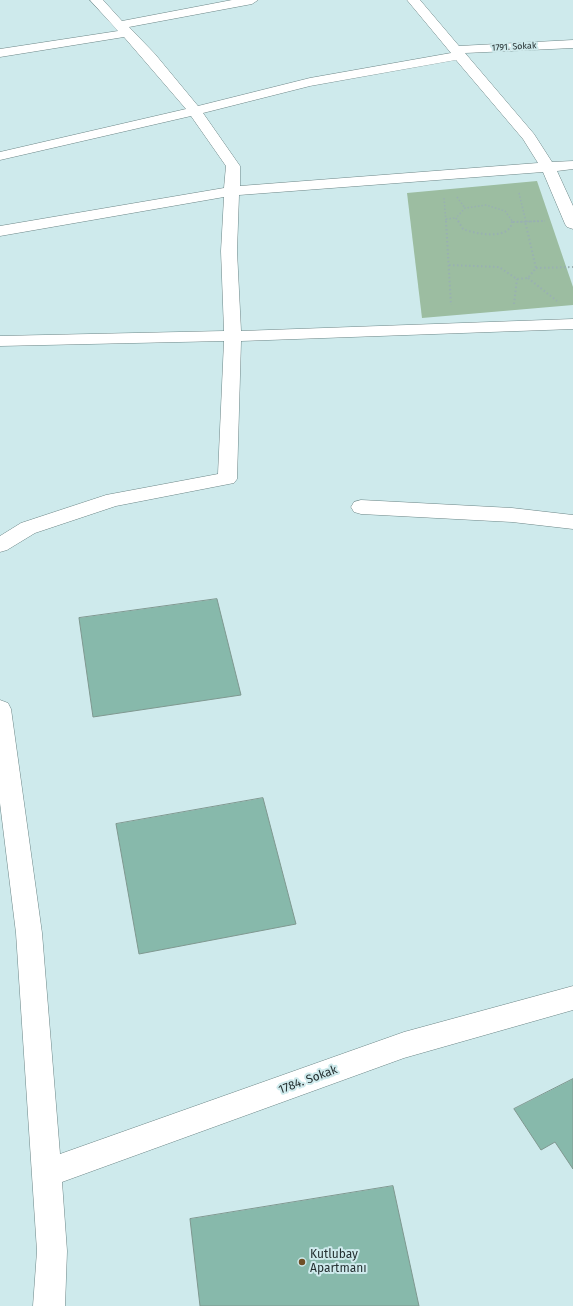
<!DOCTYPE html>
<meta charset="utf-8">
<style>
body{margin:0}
canvas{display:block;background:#ceeaec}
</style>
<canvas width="573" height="1306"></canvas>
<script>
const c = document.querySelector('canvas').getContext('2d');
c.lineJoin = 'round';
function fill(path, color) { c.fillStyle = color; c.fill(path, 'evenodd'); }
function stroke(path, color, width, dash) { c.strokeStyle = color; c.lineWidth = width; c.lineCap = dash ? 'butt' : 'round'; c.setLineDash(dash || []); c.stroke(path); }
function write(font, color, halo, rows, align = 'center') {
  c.font = font + ' "Fira Sans",sans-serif'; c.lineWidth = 4; c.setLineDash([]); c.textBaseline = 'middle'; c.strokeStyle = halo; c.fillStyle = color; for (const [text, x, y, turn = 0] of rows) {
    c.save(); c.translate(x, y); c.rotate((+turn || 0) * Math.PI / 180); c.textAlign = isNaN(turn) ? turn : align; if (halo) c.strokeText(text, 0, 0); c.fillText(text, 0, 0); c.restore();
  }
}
fill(new Path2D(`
 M537,181l36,106v18l-151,13 -15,-125z`), '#9cbda1');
const building = new Path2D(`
 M217,599l24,96 -148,22 -14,-99z
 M263,798l33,126 -157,30 -23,-130z
 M573,1079v90l-18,-27 -14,8 -27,-41z
 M393,1186l26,120h-219l-10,-87z`);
fill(building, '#87b9ab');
stroke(building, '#7f9890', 1);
const minor = new Path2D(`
 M90,0h13l19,21 110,-21h26l-6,4 -123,23 26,27 43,52 112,-28 141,-25 -44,-53h13l39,46 114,-6v8l-108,5 69,81 18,28 21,-1v8l-16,2 16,35v23l-6,-2 -2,-3 -22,-52 -304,23 -2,56 4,80 332,-12v10l-332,12 -4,138 -3,4 -118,23 -81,27 -28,17 -7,2v-16l21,-13 85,-28 112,-21 6,-133 -224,5v-10l224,-5 -3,-80 3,-54 -224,39v-10l224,-38 2,-22 -35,-50 -191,44v-8l186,-43 -62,-72 -124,20v-8l118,-18zM456,60l67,79 15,24 -298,23v-20l-37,-53 107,-27z
 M361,500l151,8 61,7v14l-61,-7 -151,-8 -7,-2 -3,-5 3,-5z
 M0,700l8,3 3,6 31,224 18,221 344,-122 169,-46v24l-169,48 -342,124 5,69 -2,55h-32l4,-55 -21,-318 -16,-130z`);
stroke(minor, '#6c8687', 1);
stroke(new Path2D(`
 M519,193l7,29
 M457,197l8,11
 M444,198l2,24
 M446,219l10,-1
 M459,222l-3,-4 9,-10 21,-3 19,6 8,11
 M513,222l32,-1`), '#99b0b2', 1.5, [1.5, 2]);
stroke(new Path2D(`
 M446,221l5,84
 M458,221l5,8c12,5 48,12 49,-8
 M513,222l32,-1
 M449,265l50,2 18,12 11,-1 8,-10 -11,-47
 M536,268l37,-1
 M528,278l29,23
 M514,304l3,-25`), '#99b0b2', 2, [1.5, 2.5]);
fill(minor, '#fff');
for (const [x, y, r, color] of [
 [302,1262,4,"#6f4f25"]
]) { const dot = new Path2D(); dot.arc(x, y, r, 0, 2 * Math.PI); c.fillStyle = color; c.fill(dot); stroke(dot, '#ceeaec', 1.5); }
write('9px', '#253031', '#ceeaec', [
 ["1791. Sokak",514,47,-3]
]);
write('12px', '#253031', '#ceeaec', [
 ["1784. Sokak",308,1080,-20]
]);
write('12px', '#253031', '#ceeaec', [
 ["Kutlubay",310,1255],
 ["Apartmanı",310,1269]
], 'left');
</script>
